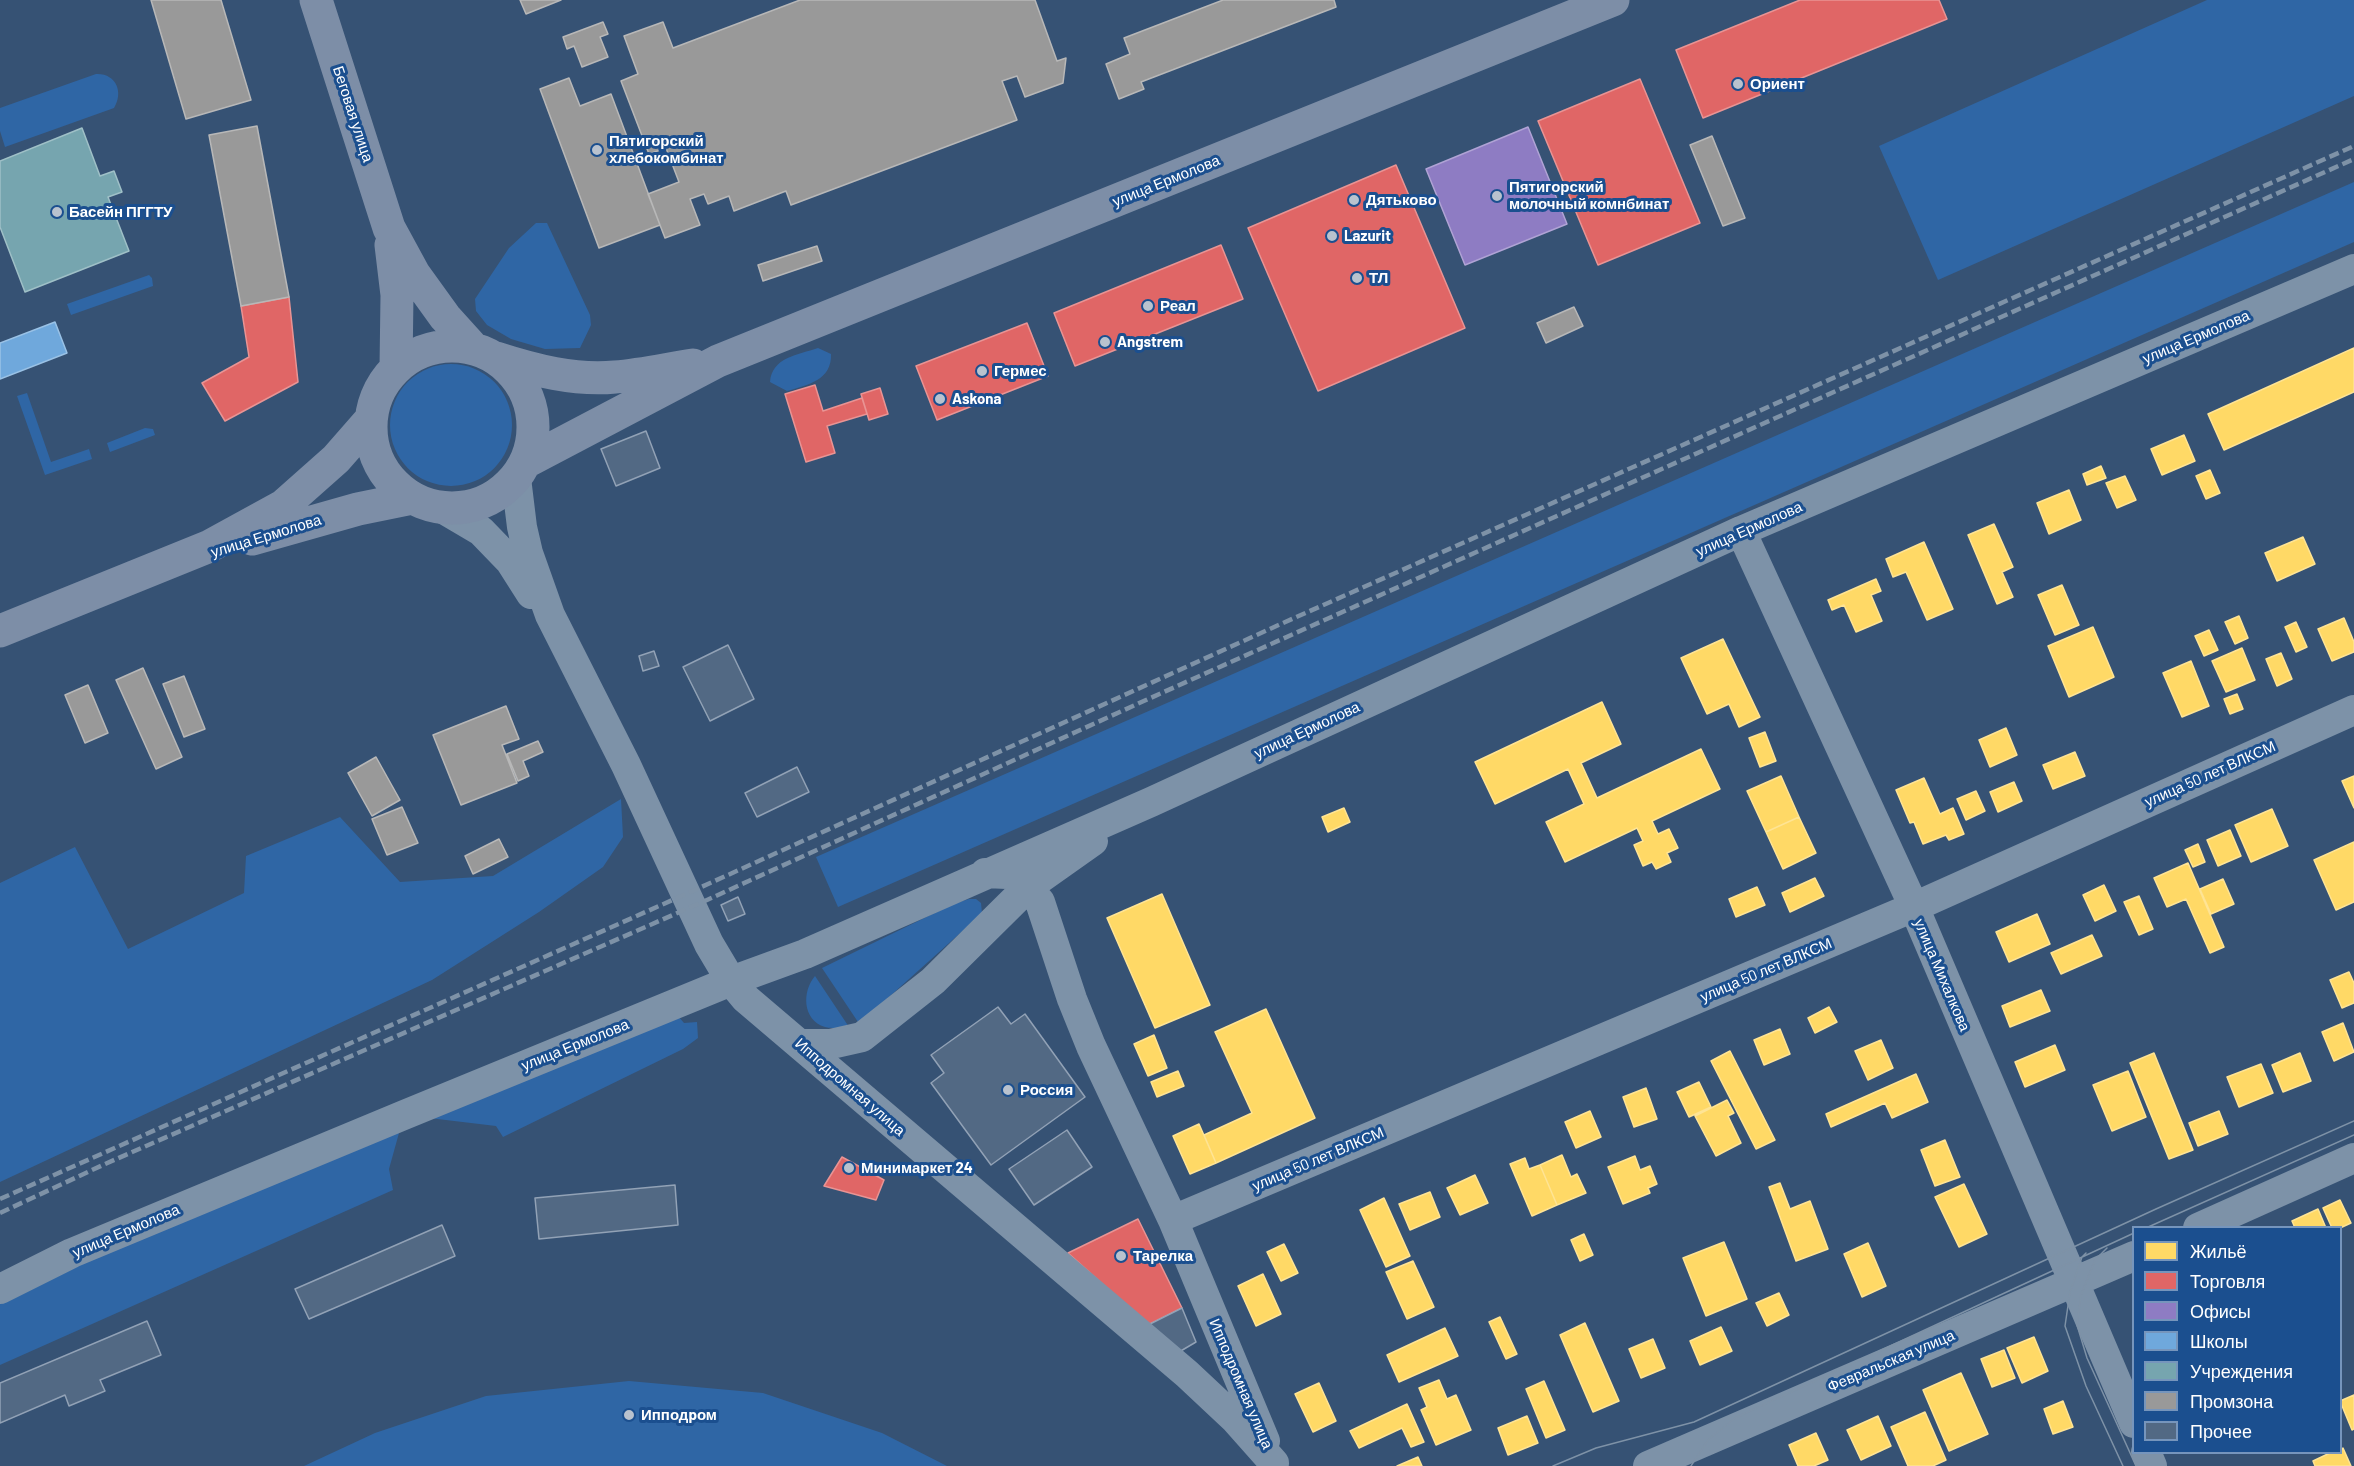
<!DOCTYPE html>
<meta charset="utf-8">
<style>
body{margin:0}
#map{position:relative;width:2354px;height:1466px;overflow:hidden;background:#365274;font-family:Barlow,sans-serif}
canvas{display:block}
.legend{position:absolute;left:2132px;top:1226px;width:210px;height:228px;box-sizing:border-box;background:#1b4f8f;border:2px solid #7695bc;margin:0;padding:8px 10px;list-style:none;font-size:18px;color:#fff}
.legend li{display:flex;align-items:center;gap:12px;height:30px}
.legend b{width:30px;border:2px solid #7695bc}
</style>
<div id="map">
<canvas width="2354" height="1466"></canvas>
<ul class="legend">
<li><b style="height:16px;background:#ffd966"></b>Жильё</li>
<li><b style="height:16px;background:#e06666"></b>Торговля</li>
<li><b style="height:16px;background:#8e7cc3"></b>Офисы</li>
<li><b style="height:16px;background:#6fa8dc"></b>Школы</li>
<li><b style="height:16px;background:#76a5af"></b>Учреждения</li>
<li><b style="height:16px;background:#999"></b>Промзона</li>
<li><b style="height:16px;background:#526984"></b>Прочее</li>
</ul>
</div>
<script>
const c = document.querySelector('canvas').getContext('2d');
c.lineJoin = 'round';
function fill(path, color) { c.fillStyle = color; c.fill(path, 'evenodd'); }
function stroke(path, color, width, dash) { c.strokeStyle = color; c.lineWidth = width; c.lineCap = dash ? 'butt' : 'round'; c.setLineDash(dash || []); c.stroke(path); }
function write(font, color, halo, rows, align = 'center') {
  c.font = font + ' Barlow,sans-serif'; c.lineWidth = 6; c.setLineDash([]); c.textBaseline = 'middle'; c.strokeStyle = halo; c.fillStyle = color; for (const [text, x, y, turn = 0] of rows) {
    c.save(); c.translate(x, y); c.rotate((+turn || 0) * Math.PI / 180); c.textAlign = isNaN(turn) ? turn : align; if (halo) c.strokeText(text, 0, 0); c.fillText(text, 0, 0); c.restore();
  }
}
fill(new Path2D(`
 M2207,0h147v96l-416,184 -59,-134z
 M96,74c20,-1 28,18 18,34l-109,39 -5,-16v-23z
 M2354,182v60l-1516,665 -22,-50z
 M536,223h11l43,92 1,10 -11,23 -35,1 -34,-10 -24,-14 -11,-14 -1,-12 34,-51z
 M149,275l3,3 1,8 -82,29 -4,-11z
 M818,348l13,6c1,26 -23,31 -44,37l-17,-9c2,-25 28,-27 48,-34z
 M390 425a61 61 0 1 1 122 0a61 61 0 1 1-122 0Z
 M27,393l24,69 38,-13 3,10 -47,16 -28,-79z
 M145,428l8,1 2,6 -45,17 -3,-9z
 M621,799l2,38 -20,30 -64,45 -107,68 -432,202v-299l75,-36 53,102 116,-56 2,-37 94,-39 60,65 93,-6z
 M969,899h7l5,4 1,10 -5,5 -107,96 -12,8 -36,-54 131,-64z
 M815,976l34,51c-8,1 -17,2 -24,0 -23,-7 -23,-36 -10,-51z
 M678,1016l6,7 13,-1 1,16 -15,11 -180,88 -7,-11 -92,-11 -15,54 4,21 -393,175v-76l72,-36 329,-151z
 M629,1381l134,12 119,40 65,33h-643l71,-33 111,-37z`), '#2f66a5');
const homes = new Path2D(`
 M2354,348v44l-130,58 -16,-36z
 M2184,435l11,26 -33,14 -11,-26z
 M2101,466l5,12 -19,7 -4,-11z
 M2210,470l10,23 -14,6 -10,-23z
 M2125,476l11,24 -19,8 -11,-25z
 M2069,490l12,30 -32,14 -12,-31z
 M1994,524l19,43 -11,5 11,25 -16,7 -29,-69z
 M2303,537l12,27 -38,17 -12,-28z
 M1924,542l29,67 -26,11 -21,-48 -13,5 -7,-18z
 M1876,579l5,12 -10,4 11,26 -26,11 -12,-27 -12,5 -4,-10z
 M2062,585l17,40 -24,10 -17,-40z
 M2239,616l9,22 -13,6 -10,-22z
 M2344,618l10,24v10l-22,9 -14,-32z
 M2296,622l11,25 -11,5 -11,-25z
 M2093,627l21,50 -45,20 -21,-51z
 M2209,630l9,20 -14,6 -9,-20z
 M1723,639l37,78 -21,10 -10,-23 -22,10 -26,-56z
 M2242,648l13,32 -29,12 -14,-31z
 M2281,653l11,26 -15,7 -11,-27z
 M2191,661l18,45 -27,11 -19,-44z
 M2237,694l6,15 -13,5 -6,-15z
 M1602,702l19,42 -40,19 16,35 104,-49 19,40 -68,32 6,13 11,-5 9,19 -11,5 4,9 -15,7 -4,-7 -9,4 -9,-21 9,-4 -6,-13 -72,34 -19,-40 38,-18 -16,-35 -73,35 -20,-42z
 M2006,728l11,27 -27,12 -11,-27z
 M1765,732l11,29 -16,6 -11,-29z
 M2075,752l10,24 -32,13 -10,-24z
 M1781,776l18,41 -33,15 -19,-41z
 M2354,776v32l-12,-27z
 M1924,778l16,36 13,-6 11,26 -15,6 -3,-5 -23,9 -9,-22 -4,1 -14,-33z
 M2014,782l8,19 -24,11 -8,-20z
 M1976,791l9,20 -19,9 -9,-21z
 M1344,808l6,14 -22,10 -6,-15z
 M2272,809l16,37 -37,16 -16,-37z
 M1799,817l17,36 -33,16 -17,-37z
 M2230,830l11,26 -23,10 -11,-26z
 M2354,842v60l-18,8 -22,-50z
 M2198,844l7,18 -12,5 -8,-17z
 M2188,863l36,84 -14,6 -24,-54 -19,8 -13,-29z
 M1815,878l9,18 -34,16 -8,-19z
 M2223,879l11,25 -23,10 -11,-25z
 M2104,885l12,26 -21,10 -12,-26z
 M1757,887l8,18 -29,12 -7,-18z
 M1162,894l48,111 -55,23 -48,-110z
 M2139,896l14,33 -14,6 -15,-33z
 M2037,914l13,30 -41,18 -13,-30z
 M2092,935l10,21 -41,18 -10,-21z
 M2349,972l5,11v20l-12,5 -12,-28z
 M2041,990l9,21 -40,16 -8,-21z
 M1829,1007l8,15 -22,11 -7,-15z
 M1266,1009l49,109 -99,45 -12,-28 48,-22 -37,-81z
 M2343,1023l11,29 -20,9 -12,-29z
 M1780,1029l10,25 -26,11 -10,-25z
 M1154,1035l13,33 -19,8 -14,-32z
 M1881,1040l12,28 -25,12 -13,-29z
 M2055,1045l10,25 -40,17 -10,-25z
 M1730,1051l45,89 -19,9 -45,-88z
 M2154,1053l39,97 -24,9 -39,-96z
 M2300,1053l11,28 -28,11 -11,-27z
 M2261,1064l12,29 -34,14 -12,-30z
 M1178,1071l6,15 -27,11 -6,-15z
 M2128,1071l18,46 -34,14 -19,-46z
 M1916,1074l12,28 -36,16 -7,-15 -54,24 -5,-13z
 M1699,1082l12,25 -22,10 -12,-25z
 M1646,1088l11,31 -23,8 -11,-30z
 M1727,1100l7,13 -6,3 13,27 -25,13 -21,-40z
 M1590,1111l11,26 -25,11 -11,-26z
 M2219,1111l9,23 -30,12 -9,-23z
 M1199,1124l17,39 -26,11 -17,-38z
 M1945,1140l15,37 -25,9 -14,-36z
 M1562,1155l9,22 6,-3 9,19 -29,12 -17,-40z
 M1635,1156l5,14 10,-4 7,18 -9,4 2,5 -27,11 -15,-37z
 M1525,1158l4,11 11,-4 17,40 -25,11 -22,-52z
 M1475,1175l13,28 -28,12 -13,-27z
 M1780,1183l10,26 20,-8 18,48 -32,12 -27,-74z
 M1964,1184l23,50 -28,13 -24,-50z
 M1430,1192l10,25 -30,13 -11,-26z
 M1384,1198l26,58 -24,11 -26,-57z
 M2340,1200l11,23 -11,5h-8l-9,-20z
 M2318,1209l8,19h-31l-3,-7z
 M1584,1234l9,21 -13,6 -9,-21z
 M1724,1242l23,57 -41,17 -23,-58z
 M1868,1243l18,43 -24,11 -18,-43z
 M1284,1244l14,29 -17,8 -14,-29z
 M1413,1261l21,46 -27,12 -21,-47z
 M1263,1274l18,40 -25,12 -18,-40z
 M1779,1293l10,22 -22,11 -11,-23z
 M1500,1317l17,37 -11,5 -17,-37z
 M1585,1323l34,78 -26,11 -33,-77z
 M1721,1327l11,24 -32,14 -10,-24z
 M1445,1328l13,28 -59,26 -12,-27z
 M2034,1337l14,34 -26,12 -15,-35z
 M1653,1339l12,29 -24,10 -12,-29z
 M2004,1350l11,28 -23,9 -11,-28z
 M1961,1373l27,61 -39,17 -26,-61z
 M1439,1380l8,19 9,-4 15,35 -35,15 -15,-35 6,-3 -8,-19z
 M1544,1381l21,49 -19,8 -20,-49z
 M1319,1383l17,38 -23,11 -18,-38z
 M2354,1395v34l-2,1 -12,-29z
 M2063,1401l10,26 -20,7 -9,-25z
 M1407,1404l17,38 -13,5 -9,-19 -43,20 -9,-17z
 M1925,1412l21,48 -13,6h-25l-17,-39z
 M1527,1416l11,27 -30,12 -10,-27z
 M1878,1416l13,30 -30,14 -14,-30z
 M1816,1433l12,27 -14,6h-16l-9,-21z
 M2343,1448l8,18h-36l-2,-5 19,-9h8z
 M1418,1457l4,9h-25z`);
fill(homes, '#ffd966');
stroke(homes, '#ffe494', 1.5);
const shops = new Path2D(`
 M1800,0h139l8,19 -244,99 -27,-68z
 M1640,79l60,144 -102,42 -60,-144z
 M1396,165l69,163 -147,63 -70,-163z
 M1221,245l22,54 -168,67 -21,-53z
 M289,297l9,85 -73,39 -23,-38 47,-26 -8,-51z
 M1027,323l21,53 -111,44 -21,-54z
 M815,385l8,26 39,-13 5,16 -40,12 8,27 -29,9 -21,-68z
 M880,388l8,26 -19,6 -8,-26z
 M842,1157l42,23 -8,20 -52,-14z
 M1138,1219l44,89 -34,17 -80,-72z`);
fill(shops, '#e06666');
stroke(shops, '#e99494', 1.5);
const offices = new Path2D(`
 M1528,127l39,97 -102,41 -39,-96z`);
fill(offices, '#8e7cc3');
stroke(offices, '#b0a3d5', 1.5);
const schools = new Path2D(`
 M55,322l12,31 -67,26v-36z`);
fill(schools, '#6fa8dc');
stroke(schools, '#9ac2e6', 1.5);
const public = new Path2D(`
 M82,128l18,48 14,-5 8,21 -14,5 21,54 -104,41 -25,-65v-66z`);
fill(public, '#76a5af');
stroke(public, '#9fc0c7', 1.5);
const industry = new Path2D(`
 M151,0h70l30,100 -65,19z
 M520,0h41l-35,14z
 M800,0h235l22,61 9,-3 -3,25 -38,14 -8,-21 -15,5 15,39 -226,85 -5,-14 -52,20 -5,-15 -21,8 -4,-10 -14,5 10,26 -35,13 -17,-44 31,-12 -13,-34 -17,6 -28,-73 17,-7 -14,-38 39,-14 10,26z
 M1223,0h111l2,7 -195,75 3,7 -25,10 -13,-35 24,-10 -6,-16z
 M603,22l5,12 -8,3 8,20 -26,10 -8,-21 -7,3 -4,-12z
 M569,78l11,28 31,-12 49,131 -61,23 -59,-159z
 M257,126l32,171 -48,9 -32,-171z
 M1712,136l33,82 -22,8 -33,-81z
 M817,246l5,15 -59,20 -5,-16z
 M1574,307l9,19 -37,17 -9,-20z
 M143,668l39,89 -26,12 -40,-89z
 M184,676l21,53 -21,8 -21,-53z
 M88,685l20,48 -23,10 -20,-48z
 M506,706l13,33 -17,6 15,38 -56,22 -28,-70z
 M538,741l5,11 -20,9 6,15 -11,5 -11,-27z
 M376,757l24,43 -28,16 -24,-43z
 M402,807l16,36 -31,12 -15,-36z
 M499,839l9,18 -35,17 -8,-18z`);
fill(industry, '#999');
stroke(industry, '#b8b8b8', 1.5);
const building = new Path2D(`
 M646,431l14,37 -44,18 -15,-37z
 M728,645l26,54 -44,22 -27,-54z
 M654,651l5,15 -16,5 -4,-15z
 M797,767l12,25 -52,25 -12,-24z
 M738,897l7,17 -17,7 -7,-16z
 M998,1007l13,17 14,-10 60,83 -94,68 -60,-82 13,-10 -13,-18z
 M1067,1130l25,37 -58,38 -25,-36z
 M675,1185l3,40 -139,14 -4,-41z
 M442,1225l13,31 -146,63 -14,-30z
 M1182,1308l14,34 -17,10 -31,-27z
 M147,1321l14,34 -61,25 5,11 -36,15 -4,-11 -65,28v-40z`);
fill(building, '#526984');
stroke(building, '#92a2b6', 1.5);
stroke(new Path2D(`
 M516,478l6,49 6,26 22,62 76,150 83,179 22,37 14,17 442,376 48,45 39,44
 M442,508l39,23 29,30 21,33
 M1741,531l173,376 220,516
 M985,873l22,1 11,4 22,24 32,97 19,47 82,174 92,221
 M801,1044h30l31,-7 71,-56 95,-94 65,-46
 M1173,1220l741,-313 440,-197
 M2198,1228l156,-70
 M0,1289l72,-36 332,-138 327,-134 74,-27 346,-152 590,-271 613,-262
 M2146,1452l6,14
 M1648,1466l486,-210`), '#7d92a8', 30);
stroke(new Path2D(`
 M316,0l73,228 25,46 31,43 28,31
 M391,245l6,50 -1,73
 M371 427a81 81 0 1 1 162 0a81 81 0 1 1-162 0Z
 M496,358c37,12 79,23 119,19 26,-2 52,-8 78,-12
 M526,462l192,-101 895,-361
 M252,539l106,-30 54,-11
 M0,631l210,-85 73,-40 53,-47 35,-40`), '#7d8ea7', 33);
stroke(new Path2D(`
 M2146,1228l208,-93
 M2107,1248l-12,12 -14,35 -4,30 10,33 49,108
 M2086,1253l-4,4 -12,35 -5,34 21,60 37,80
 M1553,1466l43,-18 98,-26 462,-213 198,-88
 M1691,1466l17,-26 27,-22 399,-185`), '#7e92a7', 1.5);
stroke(new Path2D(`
 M0,1199l686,-305 597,-271 1071,-477
 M0,1213l105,-49 602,-264 439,-200 1208,-541`), '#7e92a7', 4.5, [10, 4.5]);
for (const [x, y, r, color] of [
 [1738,84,6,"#b9c2ce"],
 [597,150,6,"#b9c2ce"],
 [1497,196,6,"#b9c2ce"],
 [1354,200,6,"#b9c2ce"],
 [57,212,6,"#b9c2ce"],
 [1332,236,6,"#b9c2ce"],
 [1357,278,6,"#b9c2ce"],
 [1148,306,6,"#b9c2ce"],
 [1105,342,6,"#b9c2ce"],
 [982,371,6,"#b9c2ce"],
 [940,399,6,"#b9c2ce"],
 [1008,1090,6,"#b9c2ce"],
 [849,1168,6,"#b9c2ce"],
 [1121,1256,6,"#b9c2ce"],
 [629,1415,6,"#b9c2ce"]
]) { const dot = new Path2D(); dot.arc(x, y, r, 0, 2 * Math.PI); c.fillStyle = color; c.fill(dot); stroke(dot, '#1b4f8f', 2); }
write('bold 15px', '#fff', '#1b4f8f', [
 ["Ориент",1750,84],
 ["Пятигорский",609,141],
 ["хлебокомбинат",609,158],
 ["Пятигорский",1509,187],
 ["молочный комнбинат",1509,204],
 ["Дятьково",1366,200],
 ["Басейн ПГГТУ",69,212],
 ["Lazurit",1344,236],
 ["ТЛ",1369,278],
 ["Реал",1160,306],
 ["Angstrem",1117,342],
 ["Гермес",994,371],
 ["Askona",952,399],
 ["Россия",1020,1090],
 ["Минимаркет 24",861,1168],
 ["Тарелка",1133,1256],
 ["Ипподpом",641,1415]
], 'left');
write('15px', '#fff', '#1b4f8f', [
 ["Беговая улица",353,114,72],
 ["улица Ермолова",1166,181,-22],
 ["улица Ермолова",2196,337,-23],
 ["улица Ермолова",1749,529,-24],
 ["улица Ермолова",266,536,-17],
 ["улица Ермолова",1307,730,-25],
 ["улица 50 лет ВЛКСМ",2210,774,-24],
 ["улица 50 лет ВЛКСМ",1766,970,-23],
 ["улица Михалкова",1942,975,67],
 ["улица Ермолова",575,1045,-22],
 ["Ипподромная улица",850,1087,41],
 ["улица 50 лет ВЛКСМ",1318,1159,-23],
 ["улица Ермолова",126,1231,-23],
 ["Февральская улица",1891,1361,-23],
 ["Ипподромная улица",1241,1384,67]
]);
</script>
